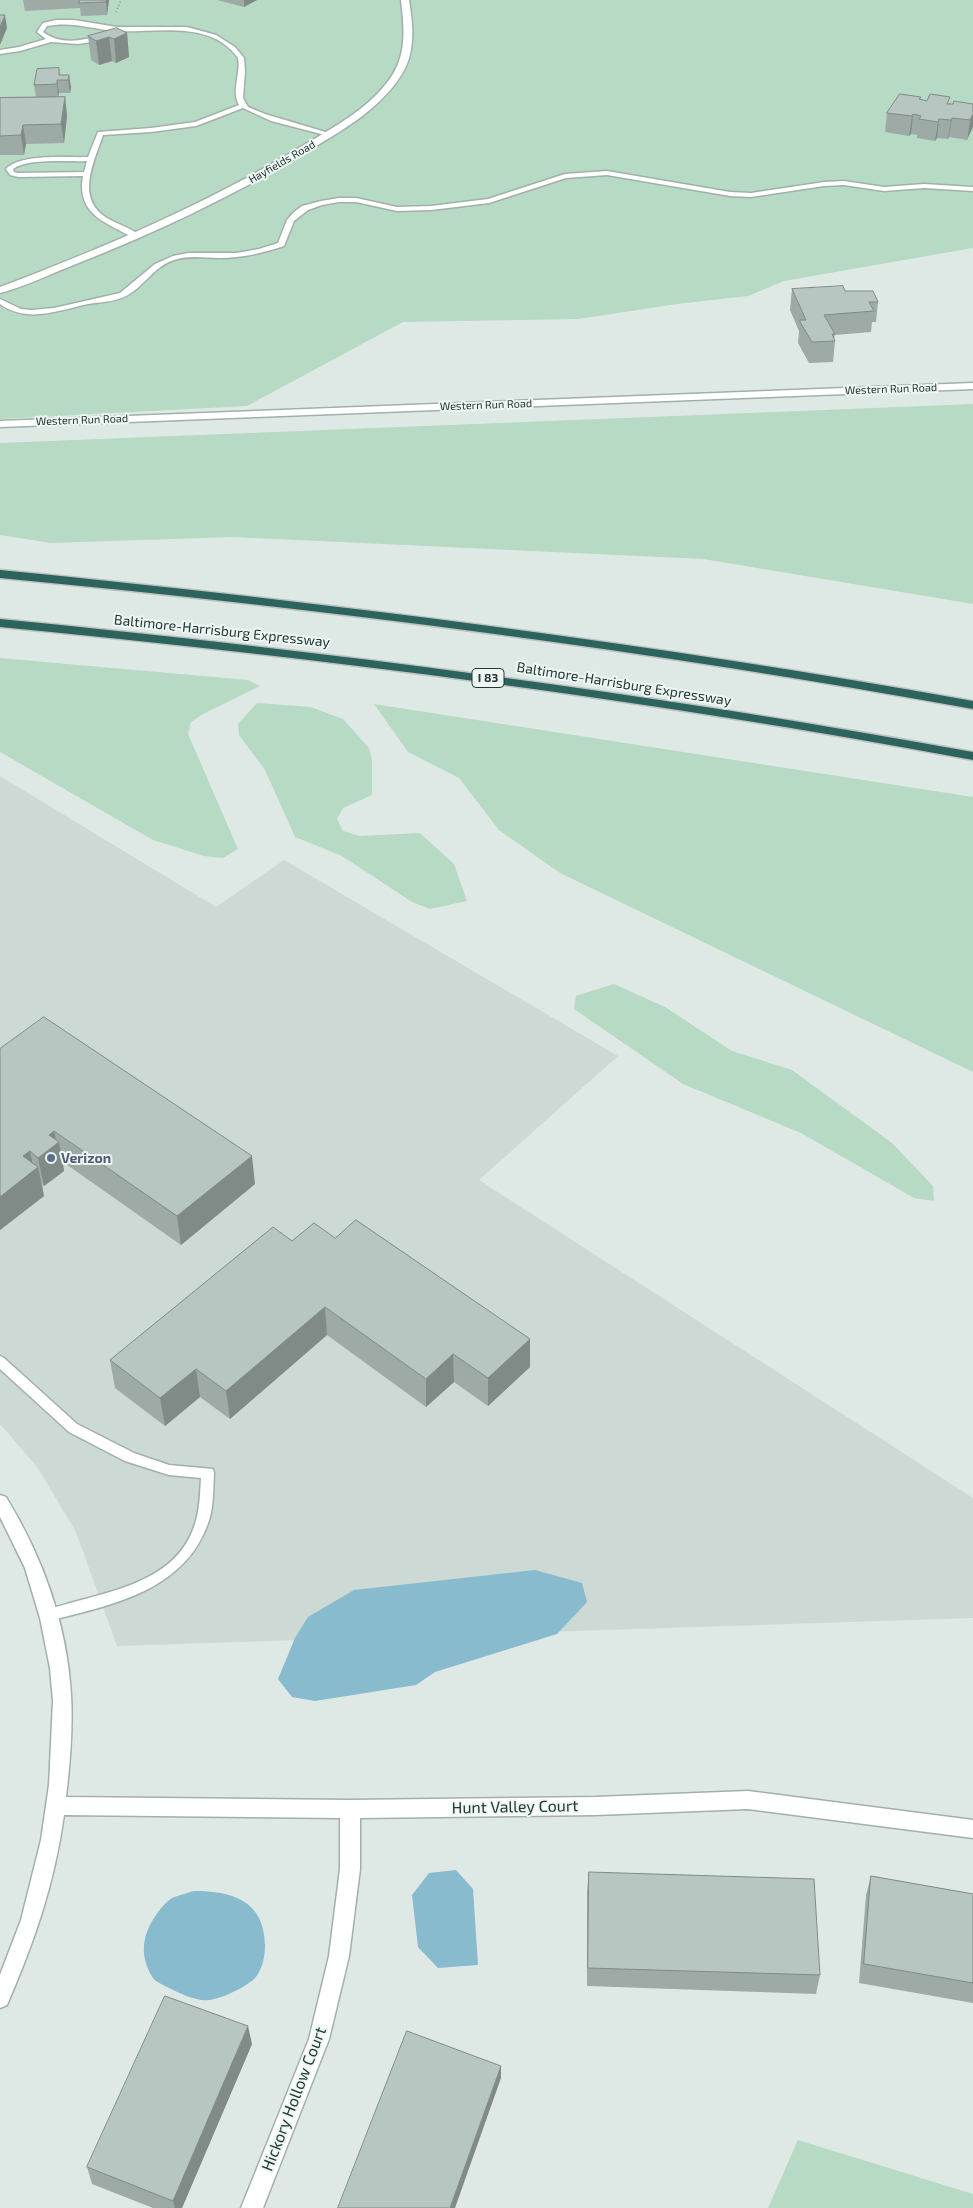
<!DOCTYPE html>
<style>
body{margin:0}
canvas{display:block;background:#dee9e5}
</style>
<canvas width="973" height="2208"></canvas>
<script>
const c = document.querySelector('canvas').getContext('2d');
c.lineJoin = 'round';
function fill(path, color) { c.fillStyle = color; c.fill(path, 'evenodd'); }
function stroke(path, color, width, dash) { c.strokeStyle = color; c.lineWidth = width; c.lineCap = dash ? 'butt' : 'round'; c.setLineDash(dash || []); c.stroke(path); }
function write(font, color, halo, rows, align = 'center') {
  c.font = font + ' "Exo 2",sans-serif'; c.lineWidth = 4; c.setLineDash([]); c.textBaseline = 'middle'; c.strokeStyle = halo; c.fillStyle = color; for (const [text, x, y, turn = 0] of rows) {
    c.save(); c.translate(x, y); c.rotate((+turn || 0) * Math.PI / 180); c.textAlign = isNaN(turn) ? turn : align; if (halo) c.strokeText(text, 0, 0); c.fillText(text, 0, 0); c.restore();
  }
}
fill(new Path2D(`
 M0,776l216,131 68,-47 334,196 -139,124 494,318v120l-856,28 -41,-114 -38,-64 -38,-44z`), '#ccd9d4');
fill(new Path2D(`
 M0,0h973v248l-189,33 -36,15 -71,8 -99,15 -175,3 -156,84 -247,13z
 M973,404v200l-270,-45 -470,-22 -182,6 -51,-8v-92z
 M0,658l248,22 12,6 -57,28 -12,8 -3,12 50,115 -15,9 -19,-2 -51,-16 -153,-88z
 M257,703l54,4 32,12 26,29 3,12v35l-29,13 -6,11 6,12 17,5 60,-3 34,31 13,37 -37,8 -18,-7 -70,-46 -47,-19 -30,-67 -26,-35 -1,-11z
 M374,704l599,93v275l-413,-199 -61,-43 -40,-52 -51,-26z
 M614,984l51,23 67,44 60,19 100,73 41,43 1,15 -20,-3 -113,-65 -118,-49 -109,-75 2,-13z
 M798,2140l175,54v14h-205z`), '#b7dac4');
fill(new Path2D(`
 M535,1570l47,13 5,19 -30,32 -122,38 -19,13 -101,16 -23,-4 -14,-18 17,-41 13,-21 46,-27z
 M456,1870l17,19 5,76 -40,3 -20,-21 -6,-52 17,-22z
 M194,1891c38,0 70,9 71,54 0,11 -2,22 -9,32 -9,10 -41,26 -55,23 -11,-2 -22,-7 -32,-12 -5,-3 -12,-5 -16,-10 -14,-22 -11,-43 3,-63 4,-6 10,-13 16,-17 7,-3 15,-5 22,-7z`), '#87bbcd');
const service = new Path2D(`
 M56,20h18l43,7h70l29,8 19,12 9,11 1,13 -2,27 5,9 17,7 67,20 -3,2 -58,-15 -28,-13 -47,18 -45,6 -48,3c-9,27 -28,63 4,83 10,6 24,10 34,18l-7,2c-27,-15 -58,-23 -51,-62l-65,1 -8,-2 -4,-6c15,-16 60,-11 82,-12l10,-25 53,-4 44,-6 44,-17c-8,-15 2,-31 -1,-47 -27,-39 -83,-25 -122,-27 -24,-2 -45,-10 -69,-5l-4,6c17,13 39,9 58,3l3,2 -7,4 -19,3 -27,-2 -31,9 -20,3v-4l19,-3 27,-8 -9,-7 6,-9zM87,161l-3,11 -66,1 -4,-1 -1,-3c15,-11 55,-7 74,-8z
 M607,171l123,21 21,1 73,-11 20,-1 40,6 40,-3 49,3v4l-49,-3 -40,3 -40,-6 -20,1 -73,11 -21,-1 -123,-21 -41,3 -77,25 -58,7 -34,1 -41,-9h-17l-17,3 -14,5 -14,11 -10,25c-21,7 -42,12 -64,12 -15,0 -31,-3 -46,2 -20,6 -30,27 -48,36 -12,6 -25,6 -38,8 -29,6 -60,20 -88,0v-5l21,10 10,1 23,-2 66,-15 35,-29 18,-8 15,-3h49l22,-4 19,-6 9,-23 7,-8 8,-6 19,-5 18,-3h17l41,9 34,-1 57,-7 77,-25z
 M0,1356l4,2 73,66 57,29 35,12 44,4 1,4c-1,17 0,37 -7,53 -25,66 -97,79 -158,95l-5,-2 -2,-4 2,-4c53,-19 131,-23 151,-87 5,-15 5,-31 6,-46l-32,-3 -44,-14 -56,-29 -69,-63z`);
const minor = new Path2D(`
 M401,0h8c4,25 7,51 -7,74 -23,37 -63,58 -99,80 -74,44 -152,81 -232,112 -23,9 -47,21 -71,27v-6c103,-39 204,-82 299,-139 33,-20 73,-40 94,-74 14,-23 11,-49 8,-74z
 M0,1495l6,2c36,59 61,127 65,197 2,34 -1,70 -5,103l284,3 246,-3 152,-6 225,29v18l-225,-29 -152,6 -236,3v51l-11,87 -20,83 -66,169h-22l68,-169 20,-83 11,-87v-51l-276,-3c-10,70 -29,125 -57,190l-7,3v-33l21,-55 20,-80 8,-55 4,-84 -3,-33 -10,-50 -15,-50 -25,-51z`);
const tertiary = new Path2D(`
 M973,383v6l-973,38v-6z`);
const motorway = new Path2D(`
 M0,570c326,32 650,73 973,131v8c-323,-59 -647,-100 -973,-131z
 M0,619c326,32 650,74 973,133v8c-323,-60 -647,-102 -973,-133z`);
stroke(service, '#a1b0ac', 3);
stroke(minor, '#a1b0ac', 3);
stroke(tertiary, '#a1b0ac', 3);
stroke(motorway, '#bcc3c2', 3);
stroke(new Path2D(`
 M116,12l5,-12`), '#80aba2', 2, [1, 2.5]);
fill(service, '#fff');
fill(minor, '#fff');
fill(tertiary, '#fff');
fill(motorway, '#2d635d');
fill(new Path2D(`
 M23,0h86l-2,15 -26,1 -1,-8 -55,3z
 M217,0h40l-13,7z
 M127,33l2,24 -13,6 -4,-2 -13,4 -8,-5 -3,-24z
 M59,68l1,7h9l2,13 -1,5h-11l-1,4h7l2,19 -3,27 -38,1 -2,11h-24v-57l36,-1 -2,-12z
 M921,97l-1,3 33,4h20l-6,36 -18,-3 -1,2 -11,-1 -2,3 -18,-3v-3l-6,-1 -2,2 -24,-4 2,-19z
 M792,289l53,2 33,11 -2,20h-4l-1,10 -36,3 -1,4 1,2 -2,21 -24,1 -11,-20 1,-12 -9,-21z
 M0,1049l255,135 -74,61 -118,-83 1,9 -20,15 -2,-1 2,11 -44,34z
 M335,1238l195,129 -42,39 -34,-24 -28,25 -99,-72 -97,84 -30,-22 -35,29 -50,-38 -5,-28 182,-119z
 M589,1872l231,103 -4,19 -229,-8v-95z
 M871,1876l102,18v109l-114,-20 7,-88z
 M252,2044l-70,164h-29l-61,-24 -5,-17z`), '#9daaa6');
fill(new Path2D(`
 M106,0h3l-2,15 -1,-13z
 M244,0h13l-13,7z
 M5,15l2,13 -7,17v-18z
 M127,33l2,24 -13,6 -2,-24z
 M109,37l3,24 -13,4 -3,-24z
 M69,75l2,13 -1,5 -2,-13z
 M57,80l2,13 -1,4 -1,-13z
 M65,97l2,19 -3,27 -3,-19z
 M913,114l-2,20 -2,2 3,-20z
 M973,114v13l-6,13 3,-20z
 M952,118l-3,19 -1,2 3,-19z
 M939,119l-2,19 -2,3 3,-19z
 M23,125l3,19 -2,11 -3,-20z
 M54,1131l3,13 2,-2 5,29 -20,15 -6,-28 11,-23z
 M30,1151l4,20 4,-4 6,29 -44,34v-33l23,-41z
 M252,1156l3,28 -74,61 -4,-29z
 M325,1307l2,28 -97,84 -4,-28z
 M530,1339v28l-42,39v-28z
 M453,1354l1,28 -28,25v-28z
 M196,1369l4,28 -35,29 -5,-28z
 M248,2026l4,18 -70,164h-7l-2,-7z
 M501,2066v12l-46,130h-5z`), '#808b87');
const building = new Path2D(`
 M80,0h26v2l-27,1z
 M0,15h5l-5,12z
 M117,28l10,5 -13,6 -5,-2 -13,4 -8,-5z
 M59,68v7h10l-1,5h-11v4l-23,1 3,-16z
 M900,94l21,3 -2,2 8,2 3,-7 20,3 -3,7h6l1,-3 19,3v10l-3,6 -18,-2 -1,2 -12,-1 -1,3 -19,-3 2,-3 -8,-2 -1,2 -25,-3z
 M65,97l-4,27 -38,1 -2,10 -21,1v-38z
 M843,286l2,5h28l5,11h-9l5,9 -50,4 11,19h-3l3,7 -23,1 -12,-20v-2h6l-14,-31z
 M44,1017l208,139 -75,60 -123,-85 -5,4 10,7 -21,16 -8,-7 -7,5 15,11 -38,30v-148z
 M356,1220l174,119 -42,39 -35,-24 -27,25 -101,-72 -99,84 -30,-22 -36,29 -50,-38 163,-133 19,14 22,-18 21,15z
 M589,1872l225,7 6,96 -232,-7z
 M871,1876l102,18v89l-109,-19z
 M165,1996l83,30 -75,175 -86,-34z
 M407,2031l94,35 -51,142h-112z`);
fill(building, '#b7c6c1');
stroke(building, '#808b87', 1);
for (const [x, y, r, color] of [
 [51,1158,5,"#5c6f8a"]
]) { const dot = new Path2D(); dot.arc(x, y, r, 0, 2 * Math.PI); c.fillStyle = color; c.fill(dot); stroke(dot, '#eef6f3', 2); }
write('11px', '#203834', '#eef6f3', [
 ["Hayfields Road",282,162,-30],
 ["Western Run Road",891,389,-2],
 ["Western Run Road",486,405,-2],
 ["Western Run Road",82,420,-2]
]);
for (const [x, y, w] of [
 [488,678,32]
]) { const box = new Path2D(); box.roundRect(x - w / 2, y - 9.5, w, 19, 4); c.fillStyle = '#eef6f3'; c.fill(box); stroke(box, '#203834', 1); }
write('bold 12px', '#203834', null, [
 ["I 83",488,678]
]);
write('14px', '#203834', '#eef6f3', [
 ["Baltimore-Harrisburg Expressway",222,631,6],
 ["Baltimore-Harrisburg Expressway",624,684,9]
]);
write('bold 14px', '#4e5e75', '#eef6f3', [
 ["Verizon",61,1158]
], 'left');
write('16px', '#203834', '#eef6f3', [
 ["Hunt Valley Court",515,1807,-1],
 ["Hickory Hollow Court",294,2099,-69]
]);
</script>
